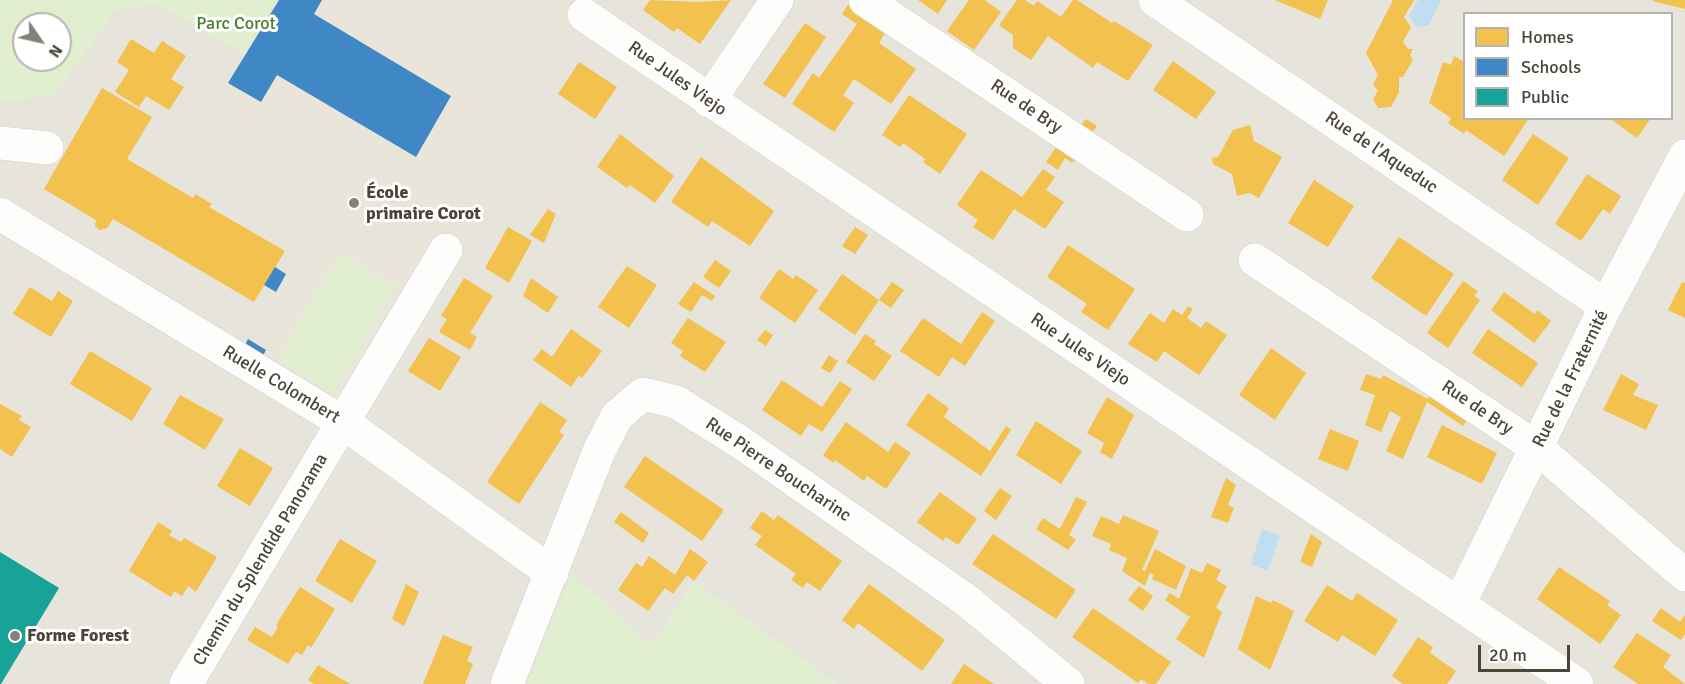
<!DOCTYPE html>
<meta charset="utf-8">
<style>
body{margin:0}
#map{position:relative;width:1685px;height:684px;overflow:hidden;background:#f4f2ee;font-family:Signika,sans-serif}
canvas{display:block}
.legend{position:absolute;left:1463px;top:12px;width:210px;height:108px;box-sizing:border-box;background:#fff;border:2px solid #b7b4b0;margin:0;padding:8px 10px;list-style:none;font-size:18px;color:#4b4439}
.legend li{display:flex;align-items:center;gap:12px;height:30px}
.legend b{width:30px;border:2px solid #b7b4b0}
.north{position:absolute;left:12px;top:12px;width:60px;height:60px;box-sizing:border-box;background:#fff;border:2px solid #b7b4b0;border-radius:50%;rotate:124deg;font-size:16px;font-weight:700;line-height:24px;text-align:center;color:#4b4439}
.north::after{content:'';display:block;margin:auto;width:21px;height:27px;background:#868178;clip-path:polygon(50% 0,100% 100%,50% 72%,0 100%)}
.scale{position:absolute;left:1478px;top:645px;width:92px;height:27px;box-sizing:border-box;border:3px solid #4b4439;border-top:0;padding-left:8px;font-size:18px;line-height:21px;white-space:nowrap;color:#4b4439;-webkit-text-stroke:4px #fff;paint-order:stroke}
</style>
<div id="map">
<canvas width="1685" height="684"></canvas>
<ul class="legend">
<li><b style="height:16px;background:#f2c14e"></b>Homes</li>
<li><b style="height:16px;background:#3f88c5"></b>Schools</li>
<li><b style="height:16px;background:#17a398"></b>Public</li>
</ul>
<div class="north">N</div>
<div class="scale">20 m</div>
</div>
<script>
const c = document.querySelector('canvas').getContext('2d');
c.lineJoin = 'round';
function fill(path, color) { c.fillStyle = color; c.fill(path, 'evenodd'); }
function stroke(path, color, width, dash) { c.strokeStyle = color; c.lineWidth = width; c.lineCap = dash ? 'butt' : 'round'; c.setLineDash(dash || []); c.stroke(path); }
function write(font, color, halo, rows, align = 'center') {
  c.font = font + ' Signika,sans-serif'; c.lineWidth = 6; c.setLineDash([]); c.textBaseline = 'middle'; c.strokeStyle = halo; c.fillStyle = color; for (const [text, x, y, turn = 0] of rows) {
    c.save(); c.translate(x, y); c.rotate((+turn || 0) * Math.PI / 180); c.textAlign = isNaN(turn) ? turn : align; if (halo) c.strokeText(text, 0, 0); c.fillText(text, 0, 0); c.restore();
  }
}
fill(new Path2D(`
 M0,0h1685v684h-1685zM1464,14h208v104h-208zM24,24h36v36h-36z`), '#e7e4dc');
fill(new Path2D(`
 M279,0h305l-245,407 -78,-48 12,-19 -19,-10 53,-92 -120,-71 48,-79 -7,-5z`), '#eae5da');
fill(new Path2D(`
 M0,0h279l-34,56 -86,-52 -43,6 -62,86 -54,6zM24,24h36v36h-36z
 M340,254l56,33 -63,107 -56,-33z
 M571,573l81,71 42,-63 144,103h-311z`), '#e1eecf');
fill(new Path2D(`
 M1418,0h23l-12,25 -13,2 -7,-11z
 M1262,529l18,6 -12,36 -17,-7z`), '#c0ddf1');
fill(new Path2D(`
 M650,0l45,2 36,-2 -31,44 -23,-16 -3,4 -31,-22z
 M918,0h29l-9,14z
 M969,0h16l16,12 -27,38 -27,-19z
 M1017,0h8l9,6 3,-5 24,16 12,-17h4l35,23 2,-2 39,24 -25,36 -31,-19 -4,6 -45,-32 -17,24 -18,-12v-13l-14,-10z
 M1275,0h53l-8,19z
 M1393,0h21l-10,17 7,10 -8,15 5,7h5l-3,6 3,5 -10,17h-4v15l-8,15 -13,1 -5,-9 5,-8 -5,-7 5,-9 -12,-22z
 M1653,0h32v9l-32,-8z
 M849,3l36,30 -6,10 37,26 -25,35 -37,-25 -11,16 11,8 -20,29 -42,-28 21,-31 6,5 38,-54 -15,-10z
 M805,23l21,14 -41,61 -22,-14z
 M131,39l23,14 8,-12 24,15 -15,23 13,8 -15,23 -23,-14 -7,11 -24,-15 14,-22 -12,-8z
 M1454,56l10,6v56h65l-25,38 -38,-26 -2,4 -16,-11 3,-5 -22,-15 14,-41 8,3z
 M1173,61l43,31 -20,27 -43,-29z
 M579,62l38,25 -22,32 -37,-25z
 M102,88l50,29 -25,42 66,39 2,-4 17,10 -3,3 76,44 -31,51 -141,-83 -6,9 -7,2 -5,-4 1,-6 -52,-31z
 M909,95l58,39 -27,40 -17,-12 2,-3 -22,-16 -3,4 -18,-12z
 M1609,118h42l-14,20z
 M1086,119l11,7 -9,13 -12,-7z
 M1250,125l4,16 28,16 -23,41 -9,-5 -13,3 -5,-22 -19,-10 -1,-6 6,-1 15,-27z
 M620,134l54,42 -19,27 -25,-18 -3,3 -30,-21z
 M1533,134l36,24 -31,47 -36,-25z
 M1059,143l19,12 -6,8 -7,-5 -7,12 -12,-8z
 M701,157l73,54 -24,35 -38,-25 -4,6 -37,-25z
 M1043,169l12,8 -9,13 18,12 -19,27 -31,-20 -21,31 -20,-13 5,-7 -21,-15 24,-35 41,27z
 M1587,174l34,22 -11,18 -7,-5 -22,32 -26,-17z
 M1314,180l40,26 -26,41 -40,-24z
 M548,209l8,5 -12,29 -14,-8z
 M508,227l24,14 -23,42 -24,-15z
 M855,227l13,8 -13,19 -13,-8z
 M1399,237l55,37 -28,42 -55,-38z
 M1068,245l67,44 -27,41 -27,-18 6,-8 -40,-27z
 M715,260l16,11 -12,17 -16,-11z
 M627,266l30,19 -28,43 -31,-21z
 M779,269l14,10 3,-4 22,15 -23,33 -36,-25z
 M842,274l37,26 -24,35 -37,-26z
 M464,278l29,18 -23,37 7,4 -7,13 -31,-18 8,-13 -6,-3z
 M531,278l27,19 -10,16 -25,-17z
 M1463,281l15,10 -4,5 6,4 -32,48 -21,-15z
 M694,282l21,14 -3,5 -10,-6 -11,17 -13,-8z
 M892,282l12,8 -13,18 -12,-8z
 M1682,282l3,1v35l-17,-8z
 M30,287l22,14 6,-10 15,10 -22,36 -38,-23z
 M1504,292l31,22 2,-4 14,11 -17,22 -43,-33z
 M1188,306l5,3 -6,9 14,10 5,-7 21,14 -28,40 -35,-24 -7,11 -29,-18 22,-31 14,10 9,-14 9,6z
 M982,312l13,9 -30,45 -13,-9 -13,20 -39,-26 23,-33 38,26z
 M688,318l38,24 -21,30 -25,-16 3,-5 -12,-8z
 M571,329l31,22 -20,27 -3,-3 -8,12 -38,-27 9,-11 10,8z
 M1488,329l50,34 -16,24 -50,-34z
 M765,330l8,5 -7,11 -9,-6z
 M865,334l11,7 -2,3 18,12 -18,25 -28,-19z
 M429,338l32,19 -21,34 -32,-20z
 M1271,348l35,25 -31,47 -36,-25z
 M90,351l62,37 -20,33 -62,-37z
 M829,355l9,6 -8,12 -9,-5z
 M1366,374l15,5 2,-4 45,24 3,-7 38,25 -6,9 -36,-24 -24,57 -17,-8 15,-34 -11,-6 -9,21 -16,-7 10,-30 -15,-5z
 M1621,374l18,10 -6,11 25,10 -12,25 -43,-20z
 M782,380l40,27 18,-26 12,8 -30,43 -13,-8 -8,12 -39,-26z
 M928,393l21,15 -5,9 46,34 16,-25 5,4 -30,46 -75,-51z
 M180,395l44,24 -19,31 -42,-26z
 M1107,397l27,18 -22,44 -12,-7 4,-9 -17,-10z
 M540,402l27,18 -8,12 5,3 -45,69 -32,-22z
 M0,404l22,12 -3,4 12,7 -19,30 -12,-8z
 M1036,421l46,30 -21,33 -45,-29z
 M846,422l42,30 7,-10 16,11 -25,36 -19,-13 -3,5 -29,-21 -2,3 -10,-8z
 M1442,425l55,28 -15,31 -55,-27z
 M1330,429l29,12 -11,30 -30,-12z
 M240,448l33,20 -23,38 -33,-20z
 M645,456l79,54 -22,31 -78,-54z
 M1226,478l10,7 -8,20 6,3 -6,15 -17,-6z
 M1000,488l12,8 -16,24 -12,-9z
 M940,492l37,27 -19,26 -12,-8 -3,4 -26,-19z
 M1076,497l11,5 -18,33 7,5 -8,10 -32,-21 7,-11 17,11z
 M762,511l12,9 4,-5 64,46 -22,30 -13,-9 -4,6 -12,-8 5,-6 -41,-29 7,-9 -12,-8z
 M621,512l28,21 -6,10 -29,-21z
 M1123,515l36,16 -17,39 3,1 10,-22 31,17 -10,24 -24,-11 2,-4 -4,-2 -5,13 -23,-15 5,-13 -18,-8 2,-6 -19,-8 9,-20 18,8z
 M158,522l14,9 -3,4 12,7 3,-4 33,19 -21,35 -8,-6 -6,10 -8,-5 -3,6 -42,-26z
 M993,534l83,56 -20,29 -84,-55z
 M1311,534l11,8 -10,25 -12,-5z
 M340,539l37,22 -25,42 -37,-22z
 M690,549l18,13 -14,19 -7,-6 -14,19 -8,-6 -17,23 -30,-21 18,-27 6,4 7,-11 26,19z
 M1207,563l14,7 -5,10 11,6 -11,22 6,4 -18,46 -28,-19 14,-22 -25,-17 5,-7 9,6 12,-31 11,5z
 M1559,567l51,34 -3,4 14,10 -21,29 -63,-45z
 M406,584l13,8 -15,34 -12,-7z
 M869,584l76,56 -23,31 -64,-48 -4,6 -12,-9z
 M1327,585l25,16 5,-8 41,27 -23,36 -33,-21 -4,7 -34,-21z
 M1139,586l14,10 -10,15 -15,-11z
 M300,587l35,22 -24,39 -3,-3 -6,10 -6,-3 -8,12 -41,-24 8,-13 17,10 6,-10 -2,-2z
 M1256,596l15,7 2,-3 21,11 -24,59 -32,-21z
 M1093,608l78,54 -15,22h-8l-7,-5 -3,4 -66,-46z
 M1661,608l19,14 5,-7v19l-4,6 -29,-19z
 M1637,633l34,22 -8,12 22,17h-47l-25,-17z
 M443,635l30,12 -6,14 6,3 -8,20h-42z
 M1418,637l15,10 -3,6 26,18 -9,13h-44l-11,-8z
 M964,664l30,20h-43z
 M318,665l32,19h-36l-6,-4z`), '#f2c14e');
fill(new Path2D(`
 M279,0h43l-8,14 137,82 -35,61 -139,-82 -16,27 -33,-19z
 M275,267l11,7 -10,18 -12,-7z
 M248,339l18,11 -5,9 -18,-10z`), '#3f88c5');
fill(new Path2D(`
 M0,552l59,36 -58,96h-1z`), '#17a398');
const minor = new Path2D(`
 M865,0l322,215
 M1155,0l451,306
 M584,15l993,669
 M709,101l68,-101
 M0,143l47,5
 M0,214l344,209 208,150
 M1255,260l282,188 148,127
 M1459,604l147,-298 79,-150
 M186,684l260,-434
 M507,684l92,-233 18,-35 26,-22 33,8 64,40 226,158 102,84`);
stroke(minor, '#d2d0cb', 34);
stroke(minor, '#fdfdfc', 33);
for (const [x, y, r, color] of [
 [354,203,6,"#868178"],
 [15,636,6,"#868178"]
]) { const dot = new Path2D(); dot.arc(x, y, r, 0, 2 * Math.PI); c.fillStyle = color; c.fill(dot); stroke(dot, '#fff', 2); }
write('18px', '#4a7f2a', '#fff', [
 ["Parc Corot",236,24]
]);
write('18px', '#4b4439', '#fff', [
 ["Rue Jules Viejo",677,79,35],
 ["Rue de Bry",1026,107,34],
 ["Rue de l'Aqueduc",1381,153,34],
 ["Rue Jules Viejo",1080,350,34],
 ["Rue de la Fraternité",1571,379,-64],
 ["Ruelle Colombert",281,385,31],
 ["Rue de Bry",1477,408,34],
 ["Rue Pierre Boucharinc",778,470,34],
 ["Chemin du Splendide Panorama",261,560,-59]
]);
write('bold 18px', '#4b4439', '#fff', [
 ["École",366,193],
 ["primaire Corot",366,214],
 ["Forme Forest",27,636]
], 'left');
</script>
